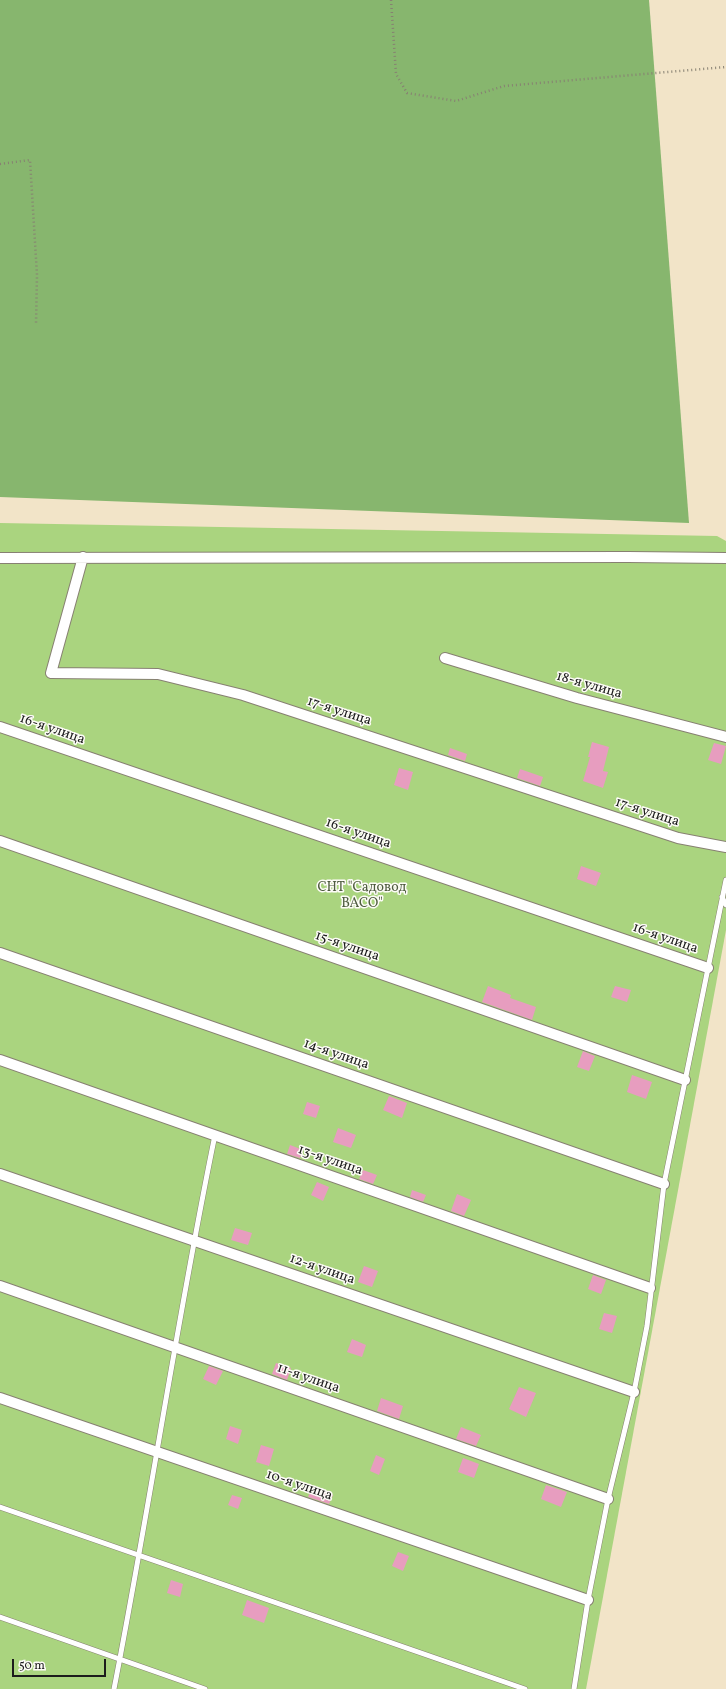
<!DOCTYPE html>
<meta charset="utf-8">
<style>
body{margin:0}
#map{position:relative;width:726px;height:1689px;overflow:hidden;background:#f2e4c8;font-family:Vollkorn,serif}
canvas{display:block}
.scale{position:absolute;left:12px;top:1659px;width:94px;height:18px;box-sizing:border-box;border:2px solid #1c1c1c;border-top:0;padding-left:5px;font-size:12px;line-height:14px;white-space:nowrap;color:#1c1c1c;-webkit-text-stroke:3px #fdfcf7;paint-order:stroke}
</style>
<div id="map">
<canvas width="726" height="1689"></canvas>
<div class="scale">50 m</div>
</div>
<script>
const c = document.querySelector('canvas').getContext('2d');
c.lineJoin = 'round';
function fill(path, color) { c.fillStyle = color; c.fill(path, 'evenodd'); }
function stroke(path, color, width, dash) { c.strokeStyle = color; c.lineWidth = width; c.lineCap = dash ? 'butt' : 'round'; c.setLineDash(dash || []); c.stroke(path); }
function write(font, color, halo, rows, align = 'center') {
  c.font = font + ' Vollkorn,serif'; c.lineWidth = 3; c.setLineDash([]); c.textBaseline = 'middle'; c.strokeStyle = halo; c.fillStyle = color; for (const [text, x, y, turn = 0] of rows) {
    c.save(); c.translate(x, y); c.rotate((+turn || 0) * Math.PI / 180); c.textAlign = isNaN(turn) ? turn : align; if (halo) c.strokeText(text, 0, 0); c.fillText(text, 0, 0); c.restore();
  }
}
fill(new Path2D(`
 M0,523l717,13 9,5v389l-140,759h-586z`), '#aad47f');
fill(new Path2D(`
 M0,0h649l40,523 -689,-26z`), '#87b66e');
fill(new Path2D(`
 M592,742l17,5 -6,24 5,1 -5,16 -20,-7 7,-24h-2z
 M714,743l12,3 -5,18 -13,-4z
 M450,748l17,6 -2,7 -17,-6z
 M399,768l14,4 -5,18 -14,-5z
 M520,769l23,8 -3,9 -23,-8z
 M581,866l20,7 -5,13 -19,-7z
 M488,986l23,9 -1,3 26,9 -4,13 -50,-18z
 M615,986l16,4 -4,12 -16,-5z
 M583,1051l12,5 -6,15 -12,-4z
 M632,1075l20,7 -6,17 -19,-7z
 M389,1096l18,7 -5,15 -19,-8z
 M307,1102l13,4 -4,12 -13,-4z
 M338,1128l18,7 -5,13 -18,-6z
 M290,1145l13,5 -3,8 -13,-4z
 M363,1170l14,5 -4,9 -14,-5z
 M317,1182l12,5 -6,14 -12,-6z
 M412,1190l14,5 -3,7 -13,-5z
 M457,1194l14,6 -7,16 -13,-5z
 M235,1228l17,5 -4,12 -17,-5z
 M364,1266l14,5 -6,16 -14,-5z
 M593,1275l13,5 -5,14 -13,-5z
 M604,1313l13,3 -5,17 -13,-4z
 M352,1339l14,6 -4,12 -15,-5z
 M276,1363l15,5 -4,12 -15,-6z
 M209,1366l14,5 -7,14 -13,-6z
 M519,1387l17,6 -10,24 -17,-8z
 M381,1398l22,8 -4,13 -22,-8z
 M230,1426l12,4 -4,14 -12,-5z
 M461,1427l20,8 -5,11 -20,-7z
 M261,1445l13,4 -5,17 -13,-4z
 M376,1455l9,4 -6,16 -9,-4z
 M463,1458l16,6 -5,14 -16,-6z
 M546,1485l21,7 -6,15 -20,-8z
 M312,1487l21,8 -4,9 -21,-7z
 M232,1495l10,3 -4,11 -10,-4z
 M398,1552l11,4 -6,15 -11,-5z
 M171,1580l12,4 -3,13 -13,-4z
 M247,1600l22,8 -5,15 -22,-8z`), '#e79dbf');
const lane = new Path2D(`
 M722,897l4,8
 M0,1507l525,182
 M0,1617l205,72
 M114,1689c36,-184 63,-370 101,-554
 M574,1689l14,-89 20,-101 26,-107 13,-66 17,-142 62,-304`);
const street = new Path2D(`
 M83,557l-32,116 107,1 85,21 435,143 48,9
 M0,558l628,-1 98,1
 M445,658l132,40 149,39
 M0,727l708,241
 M0,841l685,239
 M0,953l664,231
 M0,1060l650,228
 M0,1174l634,218
 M0,1286l608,213
 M0,1398l588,202`);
stroke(lane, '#878072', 6);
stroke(street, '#878072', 12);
stroke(new Path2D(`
 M391,0l5,74 11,19 49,8 48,-15 222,-19
 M0,164l30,-4 7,115 -1,50`), '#878072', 2.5, [1, 3]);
stroke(lane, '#fff', 5);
stroke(street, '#fff', 10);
write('14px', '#1c1c1c', '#fdfcf7', [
 ["18-я улица",589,686,16],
 ["17-я улица",339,712,18],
 ["16-я улица",52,730,19],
 ["17-я улица",647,813,18],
 ["16-я улица",358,834,19],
 ["16-я улица",665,939,19],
 ["15-я улица",347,947,19],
 ["14-я улица",336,1055,19],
 ["13-я улица",330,1161,19],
 ["12-я улица",322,1270,19],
 ["11-я улица",308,1379,19],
 ["10-я улица",299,1486,19]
]);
write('14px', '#4e5c3f', '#fdfcf7', [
 ["СНТ \"Садовод",362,888],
 ["ВАСО\"",362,904]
]);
</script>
